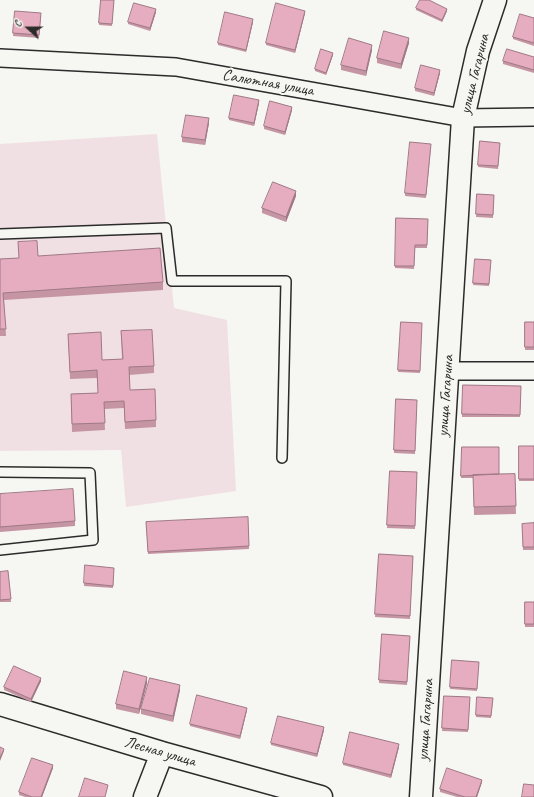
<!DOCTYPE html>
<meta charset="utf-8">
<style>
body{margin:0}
#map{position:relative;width:534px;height:797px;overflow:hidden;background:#f6f6f2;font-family:Caveat,sans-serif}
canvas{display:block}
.north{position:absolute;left:8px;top:8px;width:40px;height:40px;-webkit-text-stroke:3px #f6f6f2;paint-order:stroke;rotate:291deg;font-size:11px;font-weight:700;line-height:16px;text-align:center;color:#2b2b2b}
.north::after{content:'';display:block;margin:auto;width:14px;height:18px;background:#2b2b2b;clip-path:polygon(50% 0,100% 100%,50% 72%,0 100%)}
</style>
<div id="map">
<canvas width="534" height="797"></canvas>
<div class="north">С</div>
</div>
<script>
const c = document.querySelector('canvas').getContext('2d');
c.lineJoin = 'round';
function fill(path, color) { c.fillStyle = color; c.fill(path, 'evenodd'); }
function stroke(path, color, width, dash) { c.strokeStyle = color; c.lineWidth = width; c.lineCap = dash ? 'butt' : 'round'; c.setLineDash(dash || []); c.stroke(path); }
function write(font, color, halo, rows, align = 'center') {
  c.font = font + ' Caveat,sans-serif'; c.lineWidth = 4; c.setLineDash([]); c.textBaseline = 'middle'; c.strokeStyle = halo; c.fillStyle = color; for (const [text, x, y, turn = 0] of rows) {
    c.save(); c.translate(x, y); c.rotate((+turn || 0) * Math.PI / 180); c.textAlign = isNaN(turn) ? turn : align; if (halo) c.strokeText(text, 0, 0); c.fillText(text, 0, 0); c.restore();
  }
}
fill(new Path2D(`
 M157,134l17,174 53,12 9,171 -110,16 -5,-57 -121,1v-307z`), '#f1e0e3');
const lane = new Path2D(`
 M0,234l166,-6 6,53h114l-4,177
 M0,472l90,1 3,67 -93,10`);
const street = new Path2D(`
 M0,58l176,9 287,51 71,-1
 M448,371h86`);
const secondary = new Path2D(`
 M0,704l162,49 159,44
 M145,797l17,-44
 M421,797l42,-679 15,-67 17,-51`);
stroke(lane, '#2b2b2b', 12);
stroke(street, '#2b2b2b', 20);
stroke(secondary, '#2b2b2b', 25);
stroke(lane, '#f6f6f2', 9);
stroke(street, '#f6f6f2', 17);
stroke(secondary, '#f6f6f2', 22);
fill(new Path2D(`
 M101,0h13l-2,26 -13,-1z
 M416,8l31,3 -5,11 -26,-12z
 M15,11l26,5 -2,22 -26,-2z
 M156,12l-6,19 -22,-7v-2z
 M305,13l-10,40 -29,-8v-2z
 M534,18v28l-21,-7v-2z
 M253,22l-7,30 -28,-7v-2z
 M409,43l-8,26 -24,-6v-5z
 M372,50l-6,26 -25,-6v-5z
 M333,55l-7,20 -11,-4v-2z
 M534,57v16l-31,-9v-3z
 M440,73l-6,23 -19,-5v-3z
 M259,103l-5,23 -25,-6v-2z
 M292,110l-7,25 -21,-6v-3z
 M209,123l-4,22 -23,-3v-5z
 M480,141l20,2 -2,26 -20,-2z
 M431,147l-5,51 -21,-2v-3z
 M477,194l17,1 -1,23 -17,-1z
 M296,196l-10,26 -24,-9v-5z
 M396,218l32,1 -1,29h-12l-1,21 -19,-1z
 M18,242l20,14 125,26v8l-159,10 2,36h-6v-77l19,-1z
 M475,259l16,1 -2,26 -16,-1z
 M401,322l21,1 -2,50 -22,-1z
 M525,322h9v28h-9z
 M121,331l33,35v7l-25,2 1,15 26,30v7l-31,2 -1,-21 -20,1 1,21 -33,2 -1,-38 27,-1 -1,-15 -27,1 -2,-45 34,26 20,-1z
 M463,385l58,1 -1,31h-58z
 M396,399l21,1 -2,54 -21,-1z
 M519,446h15v35h-15z
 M462,447l37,27h16l1,40 -42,1 -1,-37h-12z
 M390,471l27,1 -2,57 -28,-1z
 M0,494l75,27v5l-75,6z
 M248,517l1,32 -101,5 -2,-32z
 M534,523v27h-11l-1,-26z
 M379,554l34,2 -3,63 -35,-2z
 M114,568l-1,20 -29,-2v-3z
 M8,571l3,31h-11v-30z
 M525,602h9v25h-9z
 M382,634l28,2 -3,49 -28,-2z
 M452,660l27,2 -2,29 -27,-2z
 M41,681l-10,21 -27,-12v-3z
 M147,683l-8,31 -23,-5v-5z
 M180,690l-7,32 -32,-8v-5z
 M444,696l26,1 -2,35 -26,-1z
 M477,697l16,1 -2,20 -15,-1z
 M247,710l-7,29 -50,-13v-2z
 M324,730l-7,27 -46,-12v-2z
 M399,747l-8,31 -48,-13v-2z
 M53,768l-11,29h-17l-6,-2v-3z
 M482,782l-5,15h-20l-17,-5v-3z`), '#c595a4');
fill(new Path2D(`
 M156,9v3l-6,19v-3z
 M447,9v2l-5,11v-2z
 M305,11v2l-10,40v-3z
 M253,19v3l-7,30v-2z
 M409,38v5l-8,26v-5z
 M372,45v5l-6,26v-5z
 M333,53v2l-7,20v-2z
 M440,70v3l-6,23v-3z
 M259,100v3l-5,23v-3z
 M292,107v3l-7,25v-3z
 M209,118v5l-4,22v-5z
 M296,191v5l-10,26v-5z
 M147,677v6l-8,31v-5z
 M41,678v3l-10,21v-3z
 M180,685v5l-7,32v-6z
 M247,708v2l-7,29v-3z
 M324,727v3l-7,27v-3z
 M399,744v3l-8,31v-3z
 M4,749v2l-4,10v-3z
 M53,765v3l-11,29h-1z
 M482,780v2l-5,15h-1z`), '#a07986');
const building = new Path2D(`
 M101,0h13l-2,24 -13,-1z
 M420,0h9l18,9 -5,11 -26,-12z
 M134,3l22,6 -6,19 -22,-6z
 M276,3l29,8 -10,39 -29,-7z
 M15,11l26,2 -2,22 -26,-2z
 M225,12l28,7 -7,31 -28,-7z
 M520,14l14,4v25l-21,-6z
 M384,31l25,7 -8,26 -24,-6z
 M349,38l23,7 -6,26 -25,-6z
 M321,49l12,4 -7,20 -11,-4z
 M507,49l27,8v13l-31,-9z
 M421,65l19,5 -6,23 -19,-5z
 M234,95l25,5 -5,23 -25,-5z
 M270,101l22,6 -7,25 -21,-6z
 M186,115l23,3 -4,22 -23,-3z
 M480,141l20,2 -2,23 -20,-1z
 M410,142l21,2 -5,51 -21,-2z
 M273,182l23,9 -10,26 -24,-9z
 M477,194l17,1 -1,20 -17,-1z
 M396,218l32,1 -1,26h-12l-1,21h-19z
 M37,241l1,15 122,-8 3,34 -160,11 3,36h-6v-70l19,-1 -1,-16z
 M475,259l16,1 -2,24 -16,-1z
 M401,322l21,1 -2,48 -22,-1z
 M525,322h9v25h-9z
 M152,330l2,36 -25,1 1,23 25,-1 1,31 -31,2 -1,-21 -20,1 1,21 -33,1 -1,-30 27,-1 -1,-23 -27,2 -2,-38 33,-2 1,28 21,-1 -2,-28z
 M463,385l58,1 -1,29 -58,-1z
 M396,399l21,1 -2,51 -21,-1z
 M519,446h15v33h-15z
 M462,447h37v27l-38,2z
 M390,471l27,1 -2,54 -28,-1z
 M515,474l1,32 -42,1 -1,-32z
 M73,489l2,32 -75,6v-33z
 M248,517l1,29 -101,6 -2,-30z
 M534,523v24h-11l-1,-23z
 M379,554l34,2 -3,60 -35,-2z
 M85,565l29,3 -1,18 -29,-3z
 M8,571l3,28 -11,1v-28z
 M525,602h9v22h-9z
 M382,634l28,2 -3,46 -28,-2z
 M452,660l27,2 -2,27 -27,-2z
 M14,666l27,12 -10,21 -27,-12z
 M124,671l23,6 -8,32 -23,-5z
 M150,678l30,7 -7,31 -32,-7z
 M197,695l50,13 -7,28 -50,-12z
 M444,696l26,1 -2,33 -26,-2z
 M477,697l16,1 -2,18 -15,-1z
 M278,716l46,11 -7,27 -46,-11z
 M350,732l49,12 -8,31 -48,-12z
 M0,747l4,2 -4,9z
 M32,758l21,7 -12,32h-9l-13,-5z
 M447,768l35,12 -6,17h-11l-25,-8z
 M85,778l23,7 -3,12h-26z
 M524,784l10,1v12h-12z`);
fill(building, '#e5adbf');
stroke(building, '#a07986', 1);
write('16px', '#2b2b2b', '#f6f6f2', [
 ["улица Гагарина",475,74,-76],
 ["Салютная улица",268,83,10],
 ["улица Гагарина",446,396,-86],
 ["улица Гагарина",426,720,-86],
 ["Лесная улица",160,752,16]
]);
</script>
